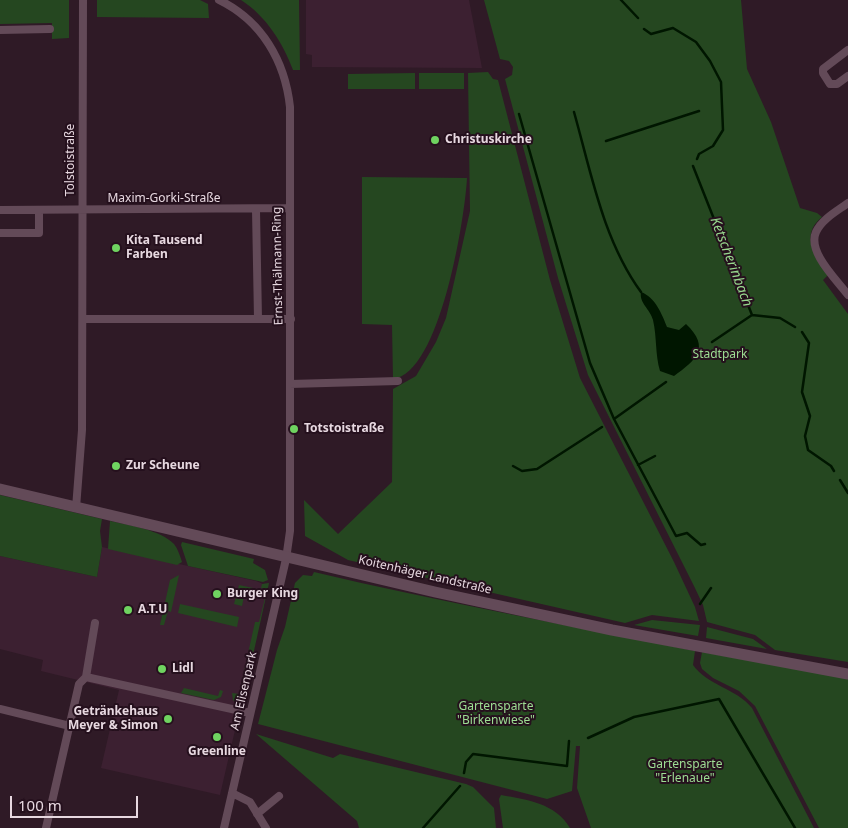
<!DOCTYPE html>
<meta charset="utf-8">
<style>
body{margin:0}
#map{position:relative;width:848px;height:828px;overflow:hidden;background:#2f1a26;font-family:"Noto Sans",sans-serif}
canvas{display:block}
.scale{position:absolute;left:10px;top:796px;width:128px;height:22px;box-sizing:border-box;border:2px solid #e7d8e0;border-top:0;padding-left:6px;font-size:15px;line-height:18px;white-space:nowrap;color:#e7d8e0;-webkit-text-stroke:4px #25101d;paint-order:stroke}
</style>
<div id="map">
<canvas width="848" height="828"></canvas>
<div class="scale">100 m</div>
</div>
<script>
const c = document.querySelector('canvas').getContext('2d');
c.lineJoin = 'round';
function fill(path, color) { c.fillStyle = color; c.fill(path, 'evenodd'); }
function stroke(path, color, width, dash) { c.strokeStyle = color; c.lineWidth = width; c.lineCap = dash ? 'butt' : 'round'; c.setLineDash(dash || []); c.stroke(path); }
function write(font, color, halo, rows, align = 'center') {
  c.font = font + ' "Noto Sans",sans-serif'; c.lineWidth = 4; c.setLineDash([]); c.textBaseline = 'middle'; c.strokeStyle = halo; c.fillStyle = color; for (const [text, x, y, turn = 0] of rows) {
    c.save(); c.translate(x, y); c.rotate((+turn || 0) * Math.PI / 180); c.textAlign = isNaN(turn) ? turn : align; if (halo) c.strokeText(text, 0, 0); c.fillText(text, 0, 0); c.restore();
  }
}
fill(new Path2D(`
 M306,0h163l13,68 -170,-1v-12l-6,-1z
 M102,547l154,34 7,3 6,-1 -49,212 -119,-27 18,-78 -78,-19 2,-11 -43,-11v-93l97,21z`), '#3c2031');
fill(new Path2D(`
 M0,0h69v38l-17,1v-16l-52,1z
 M97,0h103l8,4 1,14 -112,-1z
 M241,0h58l1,70h-7c-10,-27 -27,-54 -52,-70z
 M484,0h257l6,69 24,53 29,86 17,5 5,4c-23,18 -6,41 6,58l-5,5 25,34v348l-73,-12 -20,-15 -48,-13 -4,-17 -9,-19 -106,-211 -30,-97 -53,-199 7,-4 1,-8 -4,-6 -9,-2z
 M488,72l5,7 5,1 52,200 30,98 94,184 21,45 4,14 -47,-6 -27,8 -277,-63 -43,-24 -1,-36 34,34 54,-52 1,-93 23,-13 20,-34 10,-24 24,-107 -2,-138z
 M415,73v16h-67v-15z
 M419,73h45v16h-45z
 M362,177l105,1c-2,40 -27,196 -74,201l-1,-54 -30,-1z
 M0,495l102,24 -2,12 2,16 -5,30 -97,-21z
 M110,521c18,4 51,9 64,23 4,5 6,12 8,18l-5,3 -69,-16z
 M182,542l72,17 -1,4 12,7 3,10 -5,2 -75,-16 -7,-21z
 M314,572c126,30 254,53 381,79l-2,14c15,21 43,23 59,43l62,120h-223l-14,-40 3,-42h-4l-4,45 -25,8 -289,-75 19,-74 8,-23 10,-44 8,-8 9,1z
 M179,575l-8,37 -3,-1 -4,14h-4l10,-45z
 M269,583l-27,122h-5l-4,-5 -1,-7 7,1 16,-72h4l8,-32 -6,-2 1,-4z
 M239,585l14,3 -1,5 -7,-1 -3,14 -8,-2z
 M180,604l59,13 -2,10 -59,-14z
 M652,620l48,5 -2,11 -64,-11z
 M707,627l46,12 14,10 -61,-11z
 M702,652l146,26v150h-29l-64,-122 -16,-15 -26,-13 -11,-9 -2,-6z
 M184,688l34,8 2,-6 3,1 -2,6 -7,3 -33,-7z
 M256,734l77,24 7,-4 126,30 7,3 21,21 2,20h-137l-2,-7z
 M501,795c27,5 54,8 69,33h-67l-4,-29z`), '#254720');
fill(new Path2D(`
 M641,292c14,5 21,22 26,35l12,3 7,-6c25,24 10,36 -12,52l-14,-5c-5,-17 -3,-34 -7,-51 -3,-11 -14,-17 -12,-28z`), '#001600');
stroke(new Path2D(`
 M621,0l17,18
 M644,29l7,5 22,-6 23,14 14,19 11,21 2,48 -10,16 -14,8 -2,5
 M574,112c17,60 29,128 67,180
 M519,114l71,249 24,56 62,117 11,-3 14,12 4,-1
 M606,141l93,-30
 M693,166l59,149 28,3 15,9
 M802,332l7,11 -7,49 8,24 -5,20 3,14 23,16 3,5
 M712,342l40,-27
 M614,419l52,-37
 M638,465l17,-9
 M513,466l9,5 15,-2 65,-42
 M840,480l8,13
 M700,604l11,-16
 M588,738l46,-21 85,-18 76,129
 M464,773l2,-11 7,-8 94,12 2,-25
 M423,828l37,-42`), '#001600', 2.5);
stroke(new Path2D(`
 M219,0c43,21 66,61 71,107v424l-4,28 -62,269
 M0,30l50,-1
 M848,50l-25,19v4l7,11h7l11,-8
 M848,203c-11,8 -26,16 -32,29 -9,20 21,48 32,63
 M0,210l289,-2
 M256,210l2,109
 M0,233h39v-23
 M83,319h208
 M290,384l108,-3
 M76,508l6,-78 1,-430
 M95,623l-9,54 164,36
 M0,709l70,17
 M232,793l18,9 16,26
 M257,814l22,-18
 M46,828l33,-144 7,-7`), '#634a58', 8);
stroke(new Path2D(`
 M0,489l435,103 177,38 236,44`), '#634a58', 11);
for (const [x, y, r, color] of [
 [435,140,5,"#6fd360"],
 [116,248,5,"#6fd360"],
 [294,429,5,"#6fd360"],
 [116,466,5,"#6fd360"],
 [217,594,5,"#6fd360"],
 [128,610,5,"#6fd360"],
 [162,669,5,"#6fd360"],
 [168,719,5,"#6fd360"],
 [217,737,5,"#6fd360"]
]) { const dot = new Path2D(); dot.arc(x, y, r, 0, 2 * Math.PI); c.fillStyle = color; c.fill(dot); stroke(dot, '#25101d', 2); }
write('bold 12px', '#e7d8e0', '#25101d', [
 ["Christuskirche",445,140],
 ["Kita Tausend",126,241],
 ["Farben",126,255],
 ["Totstoistraße",304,429],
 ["Zur Scheune",126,466],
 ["Burger King",227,594],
 ["A.T.U",138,610],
 ["Lidl",172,669],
 ["Getränkehaus",158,712,"right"],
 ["Meyer & Simon",158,726,"right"],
 ["Greenline",217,752,"center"]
], 'left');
write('12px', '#e7d8e0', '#25101d', [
 ["Tolstoistraße",71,160,-90],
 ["Maxim-Gorki-Straße",164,199],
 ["Ernst-Thälmann-Ring",278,266,-91],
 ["Koitenhäger Landstraße",425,575,13],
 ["Am Elisenpark",244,691,-77]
]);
write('12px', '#9ddd93', '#25101d', [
 ["Stadtpark",720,355],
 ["Gartensparte",496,707],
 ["\"Birkenwiese\"",496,721],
 ["Gartensparte",685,765],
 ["\"Erlenaue\"",685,779]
]);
write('italic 14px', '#97d78d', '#25101d', [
 ["Ketscherinbach",731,262,69]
]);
</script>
